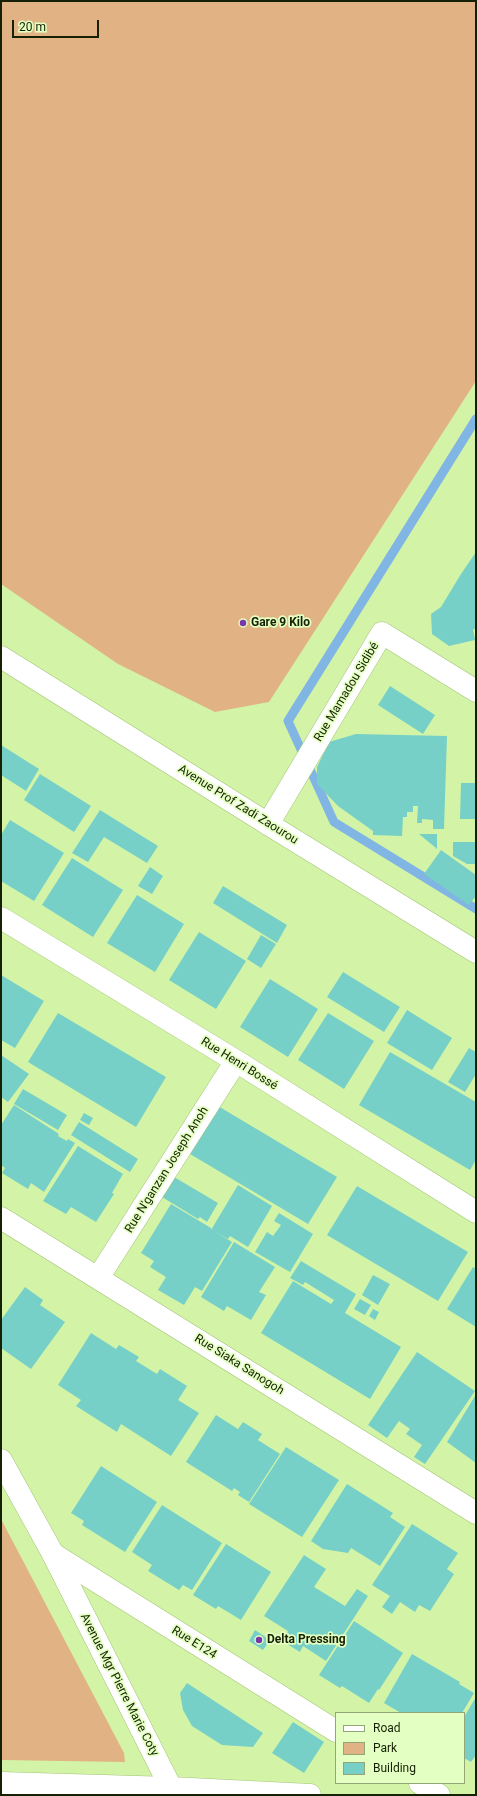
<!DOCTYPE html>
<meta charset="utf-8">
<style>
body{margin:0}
#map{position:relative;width:477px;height:1796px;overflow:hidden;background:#d3f4a7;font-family:Roboto,sans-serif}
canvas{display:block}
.frame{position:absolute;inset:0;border:2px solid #162104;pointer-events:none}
.legend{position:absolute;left:335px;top:1712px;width:130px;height:72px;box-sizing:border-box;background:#e4ffc2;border:1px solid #92a676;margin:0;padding:5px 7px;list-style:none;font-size:12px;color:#162104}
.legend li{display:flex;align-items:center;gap:8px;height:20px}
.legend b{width:20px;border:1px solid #92a676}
.scale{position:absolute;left:12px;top:20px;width:87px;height:18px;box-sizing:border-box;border:2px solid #162104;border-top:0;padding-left:5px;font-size:12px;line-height:14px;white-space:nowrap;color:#162104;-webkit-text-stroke:3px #e4ffc2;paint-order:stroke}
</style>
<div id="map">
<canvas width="477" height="1796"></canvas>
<div class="frame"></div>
<ul class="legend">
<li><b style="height:5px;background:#fff"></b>Road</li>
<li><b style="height:11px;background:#e1b384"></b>Park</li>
<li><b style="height:11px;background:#76d0c7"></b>Building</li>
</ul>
<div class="scale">20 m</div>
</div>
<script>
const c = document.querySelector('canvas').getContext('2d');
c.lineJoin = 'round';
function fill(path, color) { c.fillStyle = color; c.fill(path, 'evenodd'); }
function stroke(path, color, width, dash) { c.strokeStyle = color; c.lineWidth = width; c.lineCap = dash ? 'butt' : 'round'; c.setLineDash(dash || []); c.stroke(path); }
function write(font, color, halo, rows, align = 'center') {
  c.font = font + ' Roboto,sans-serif'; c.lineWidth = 3.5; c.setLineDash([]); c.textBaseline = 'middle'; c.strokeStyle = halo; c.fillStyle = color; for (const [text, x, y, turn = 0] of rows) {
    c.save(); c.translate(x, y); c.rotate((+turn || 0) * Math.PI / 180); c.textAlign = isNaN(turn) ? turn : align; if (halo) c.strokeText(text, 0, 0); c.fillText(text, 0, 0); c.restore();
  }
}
fill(new Path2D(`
 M1,1h475v380l-207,321 -54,10 -97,-48 -117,-80z
 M1,1519l123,234 1,9 -124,-2z`), '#e1b384');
stroke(new Path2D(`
 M476,419l-188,302 46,101 142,87`), '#81b5e4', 9);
fill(new Path2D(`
 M476,552v77h-3l2,11 -26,6 -17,-12 -1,-20 10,-7 20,-33z
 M390,686l45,29 -12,19 -45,-29z
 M356,734l91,2 -3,93h-11v-9l-11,-1v4h-5l1,-17h-5v6h-6v5h-4l-1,19 -29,-1v-4l-35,-25 -21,-22v-17l12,-25z
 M1,745l38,24 -13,22 -25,-16z
 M40,774l51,32 -17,26 -50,-32z
 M461,783h15v36h-16z
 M100,810l58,36 -11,17 -43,-26 -16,25 -16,-9z
 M10,820l54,33 -30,48 -33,-20v-46z
 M419,834h18v15l-7,-6z
 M453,842h23v22h-9l-14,-8z
 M441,850l35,25v21l-7,9 -45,-31z
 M72,858l51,32 -30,47 -51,-32z
 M150,867l13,9 -11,18 -14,-8z
 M223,886l64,39 -10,18 -64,-40z
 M137,895l47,29 -29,48 -48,-29z
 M199,932l47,29 -30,48 -47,-29z
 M261,935l15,9 -15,24 -14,-9z
 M343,972l57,35 -16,25 -57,-35z
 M1,975l43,26 -29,47 -14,-8z
 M270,979l48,30 -30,48 -48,-30z
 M407,1010l45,28 -20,32 -45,-27z
 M58,1013l108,64 -30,50 -108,-65z
 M328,1013l46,28 -30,48 -46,-29z
 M469,1048l7,4v22l-11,18 -17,-10z
 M390,1052l86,50v58l-6,10 -111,-65z
 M1,1055l28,19 -21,28 -7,-5z
 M23,1089l44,26 -9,15 -44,-26z
 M14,1105l45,29 -1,2 9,5 1,-2 7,4 -31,49 -13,-9 -3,6 -26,-16 3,-5 -4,-3v-40z
 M218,1106l119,71 -29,47 -118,-70z
 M84,1113l9,5 -4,7 -9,-5z
 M79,1122l59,37 -8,13 -59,-37z
 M78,1146l45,28 -11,19 2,1 -18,28 -25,-15 -5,7 -23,-13z
 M174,1177l44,26 -11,19 -7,-5 -2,2 -36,-22z
 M238,1185l34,21 -24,41 -18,-11 -2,3 -14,-8 18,11 -30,49 -7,-4 -11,18 -26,-15 8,-13 -16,-10 4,-6 -13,-8 30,-49 40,24v2z
 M357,1186l111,66 -30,49 -111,-66z
 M279,1213l34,21 -23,38 -35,-20 12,-20 6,4 8,-11 -7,-4z
 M234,1242l41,25 -16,25 7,3 -15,25 -24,-14 -3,5 -23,-14z
 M301,1261l55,33 -11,19 56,34 -31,52 -109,-66 32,-52 38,23 3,-4 -29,-18 -2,3 -13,-7z
 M473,1267l3,2v58l-29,-18z
 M373,1275l17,9 -12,21 -16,-10z
 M25,1287l18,13 -3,5 25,17 -34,47 -30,-21v-28z
 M360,1299l11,6 -6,10 -11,-6z
 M373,1309l6,3 -4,8 -6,-4z
 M91,1333l25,16 3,-4 20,12 -3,4 21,13 3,-5 27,17 -9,14 21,13 -28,43 -50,-32 -4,8 -41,-26 5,-6 -23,-15z
 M417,1352l58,39 -50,73 -11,-7 8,-12 -16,-11 4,-5 -11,-8 -12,17 -19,-13z
 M475,1396l1,1v66l-29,-21z
 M216,1415l22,14 5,-7 19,12 -4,6 22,14 -31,48 -11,-7 2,-3 -6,-4 -2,3 -46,-29z
 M286,1447l53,33 -37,57 -53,-33z
 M101,1466l56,36 -32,50 -43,-27 2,-4 -13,-8z
 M347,1484l46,29 -3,4 15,10 -25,39 -29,-18 -3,5 -25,-4 -12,-8z
 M162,1505l60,38 -30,47 -9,-5 -4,5 -31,-19 4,-6 -20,-13z
 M412,1524l46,29 -11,16 7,5 -24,37 -11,-6 -4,7 -15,-10 -8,12 -10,-7 8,-11 -18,-11z
 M226,1544l45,28 -30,48 -23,-14 -2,3 -23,-14z
 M304,1555l22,14 -12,18 31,19 12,-17 11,7 -42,65 -23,-15 -3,6 -18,-11 6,-10 -24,-15z
 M354,1621l49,32 -24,37 -1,-1 -9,14 -27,-17 -2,2 -21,-13z
 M255,1630l15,10 -7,10 -14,-9z
 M412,1654l48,28 -1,2 15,9 -12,20h-61l-17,-10z
 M187,1683l76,50 -10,14 -31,-2 -30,-19 -9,-16 -3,-17z
 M476,1697v58l-5,7 -7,-4v-41z
 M293,1722l31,20 -20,31 -32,-20z`), '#76d0c7');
const street = new Path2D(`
 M268,824l114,-191 94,58
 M1,918l235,143 240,151
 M1,1218l475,295
 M98,1278l138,-217
 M53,1554l283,177
 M1,1783l170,5
 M420,1783l19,12`);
const secondary = new Path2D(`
 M1,657l267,167 208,128
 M1,1460l52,94 118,234 139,7`);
stroke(street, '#a4c479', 23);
stroke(secondary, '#a4c479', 23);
stroke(street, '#fff', 22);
stroke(secondary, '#fff', 22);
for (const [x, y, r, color] of [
 [243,623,4,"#7936ab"],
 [259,1640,4,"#7936ab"]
]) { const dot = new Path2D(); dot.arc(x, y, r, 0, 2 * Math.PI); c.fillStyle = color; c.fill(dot); stroke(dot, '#e4ffc2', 1.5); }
write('bold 12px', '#162104', '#e4ffc2', [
 ["Gare 9 Kilo",251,623],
 ["Delta Pressing",267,1640]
], 'left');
write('12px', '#162104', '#e4ffc2', [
 ["Rue Mamadou Sidibé",347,692,-59],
 ["Avenue Prof Zadi Zaourou",238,805,32],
 ["Rue Henri Bossé",239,1064,32],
 ["Rue N'ganzan Joseph Anoh",167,1170,-58],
 ["Rue Siaka Sanogoh",239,1365,32],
 ["Rue E124",194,1643,32],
 ["Avenue Mgr Pierre Marie Coty",119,1685,63]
]);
</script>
